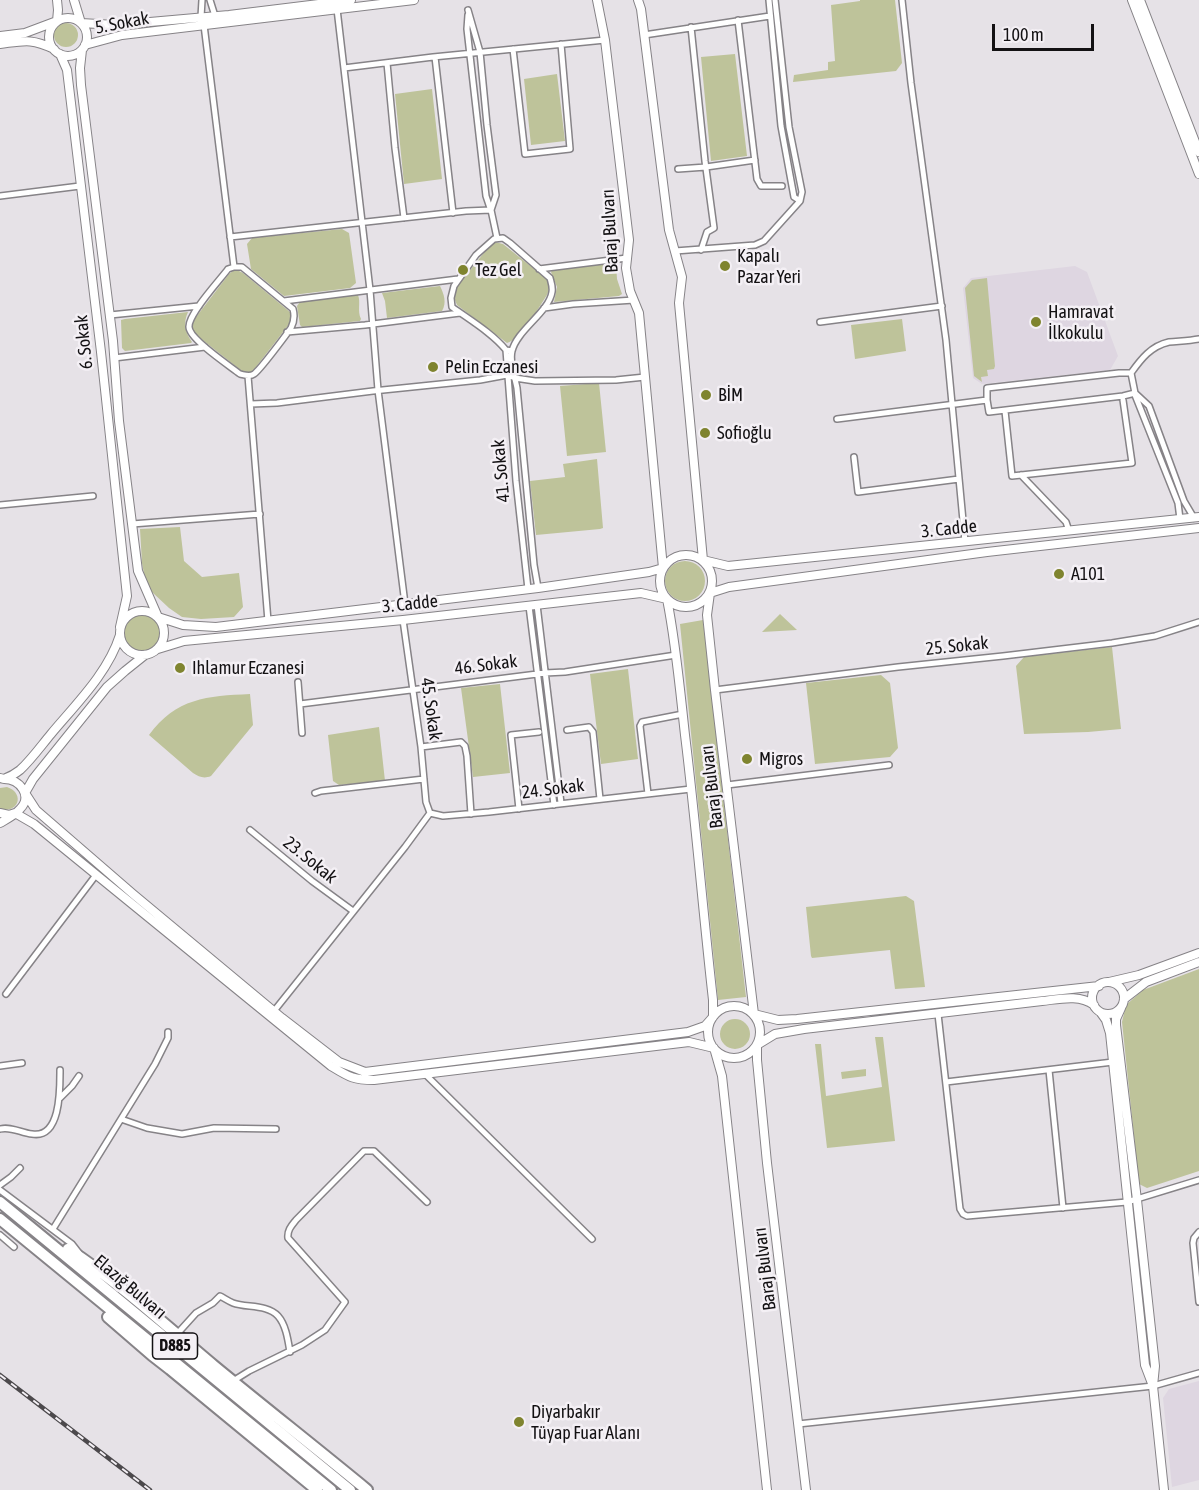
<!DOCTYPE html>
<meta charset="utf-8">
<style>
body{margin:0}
#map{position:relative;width:1199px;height:1490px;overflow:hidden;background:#e6e2e7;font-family:"Asap Condensed",sans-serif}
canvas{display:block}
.scale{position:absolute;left:992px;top:24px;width:102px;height:27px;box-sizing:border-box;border:3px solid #131113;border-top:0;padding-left:8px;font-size:18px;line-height:21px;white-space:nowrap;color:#131113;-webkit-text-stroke:4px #f4f0f5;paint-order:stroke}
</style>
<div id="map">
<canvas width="1199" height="1490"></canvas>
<div class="scale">100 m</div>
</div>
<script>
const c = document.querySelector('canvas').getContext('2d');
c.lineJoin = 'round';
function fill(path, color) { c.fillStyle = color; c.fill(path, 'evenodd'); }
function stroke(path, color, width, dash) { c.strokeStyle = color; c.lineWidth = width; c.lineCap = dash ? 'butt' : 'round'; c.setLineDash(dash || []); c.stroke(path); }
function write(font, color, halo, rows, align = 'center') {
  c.font = font + ' "Asap Condensed",sans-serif'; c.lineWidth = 5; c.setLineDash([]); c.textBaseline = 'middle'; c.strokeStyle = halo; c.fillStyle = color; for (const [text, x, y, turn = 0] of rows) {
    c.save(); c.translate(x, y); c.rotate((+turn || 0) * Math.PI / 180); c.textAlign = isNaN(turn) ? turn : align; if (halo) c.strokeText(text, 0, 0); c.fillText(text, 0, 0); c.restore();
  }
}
fill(new Path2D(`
 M1075,266l12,6 31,84 -8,14 -128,14 -9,-6 -10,-90 8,-10z
 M1199,1381v99l-27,7 -9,-89 6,-9z`), '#ded6e1');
fill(new Path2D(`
 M860,0h35l7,63 -6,8 -103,11 1,-7 34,-5v-8l7,-1 -4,-56 29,-4z
 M54 35a12 12 0 1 1 24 0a12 12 0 1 1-24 0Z
 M735,54l12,102 -36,5 -10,-104z
 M557,74l8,67 -34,4 -7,-66z
 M432,89l10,90 -38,5 -9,-90z
 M342,229l7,4 7,50 -6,5 -66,8 -33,-27 -4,-25 5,-6z
 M495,242l8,2 45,36 1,9 -2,6c-8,12 -27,45 -40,48l-50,-38 -2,-5v-11l32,-40z
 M616,263l1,16 5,15 -3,2 -65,6 3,-15 -6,-15 1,-2z
 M234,270h3l6,3 47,39 2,5 -2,6 -34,44c-4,5 -6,7 -13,5l-48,-38 -3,-5 1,-8 36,-47z
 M987,278l8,88 -1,3 -7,1 1,6 -7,1 1,5 -8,-6 -9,-88 7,-8z
 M440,286c4,8 7,17 2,25l-55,7 -2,-17 -3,-8z
 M358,295c3,7 -1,16 3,24l-1,2 -58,6 -2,-2 -3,-19 3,-4z
 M188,312c-5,11 -3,20 4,30l-1,1 -66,8 -3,-3 -1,-28 4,-1z
 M902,319l4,32 -51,8 -4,-34z
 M599,383l7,69 -39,4 -7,-70z
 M597,459l6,69 -3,1 -64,6 -6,-54 35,-4 -2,-13z
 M180,527l4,34 18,16 37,-4 4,34 -9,10 -33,2 -19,-2 -13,-9 -17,-16 -7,-13 -3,-16 -2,-34z
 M665 581a20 20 0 1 1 40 0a20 20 0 1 1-40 0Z
 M780,614l17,16 -35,2z
 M124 633a18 18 0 1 1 36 0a18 18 0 1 1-36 0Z
 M703,620l43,377 -28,3 -38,-376z
 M1112,647l9,82 -33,3 -64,2 -8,-68 8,-9z
 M628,669l10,90 -37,5 -11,-90z
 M881,675l9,8 8,65 -8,9 -75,7 -9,-81z
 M500,684l10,89 -37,4 -12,-89z
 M250,694l3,31 -42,51c-7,3 -12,1 -18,-3l-44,-38c27,-37 58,-39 101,-41z
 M379,727l6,54 -46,4 -6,-4 -5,-46z
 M7,787c18,6 12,27 -7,22v-21z
 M906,896l8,5 11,86 -30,2 -5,-39 -78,8 -1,-2 -5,-49z
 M1199,969v202l-52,17 -8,-4 -17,-162 4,-17 17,-15z
 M720 1034a15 15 0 1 1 30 0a15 15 0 1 1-30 0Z
 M875,1037h8l12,104 -68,7 -12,-104h6l5,52 56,-9z
 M866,1069v7l-24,3 -1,-7z`), '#bec39a');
const street = new Path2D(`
 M210,0l5,16
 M769,0l12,126 13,71 6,4
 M902,0l9,83 35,257 19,202
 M337,9l33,281 8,100 27,214
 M468,10l12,42 7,73 9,70 -5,15
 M468,15l-1,14 19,167 4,12
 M201,17l1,-17
 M738,20l19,159 4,7h21
 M204,25l30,242
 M691,27l14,134 9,67 -7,4 -6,18
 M644,35l126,-19
 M513,49l12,105 45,-5 -9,-105
 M435,57l18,156
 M387,63l8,85 9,70
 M344,68l89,-11 172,-17
 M678,169l28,-2 49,-7
 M0,196l80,-10
 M230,237l236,-26 25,-1 6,28
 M675,251l80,-6 9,-4 36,-40 2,-9 -13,-65 -14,-127
 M234,267h8l51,42c2,7 1,13 -2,19 -5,7 -31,42 -37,46 -4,3 -9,1 -14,0 -10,-8 -51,-35 -51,-47 -1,-13 31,-47 39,-58z
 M539,269l88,-11
 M284,301l174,-22
 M544,308l29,-4 61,-4
 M110,315l89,-9
 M820,322l122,-16
 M287,332l78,-7 95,-12
 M506,350l10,131 12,108
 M512,351l-6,-1c-14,-17 -36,-30 -54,-43l-1,-9 3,-12 22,-31 18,-16 9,-1 7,5 40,35c1,4 3,9 2,14 -3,20 -35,38 -40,59 -3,11 3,26 5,37l17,177 4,23
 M114,358l91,-11
 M1119,373h12l4,20 -12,3 -134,16 -2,-12v-12z
 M1131,373c10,-14 20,-27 38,-31 10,-1 20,-1 30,-3
 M248,376l20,245
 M1135,393l14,13 35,95 10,17
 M1135,395l43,108 2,16
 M251,404l26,-1 96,-12 107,-11 27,-5 8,3 20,3 81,-1 29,-3
 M1005,411l7,65 120,-13 -9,-63
 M837,419l150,-19
 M854,457l4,35 101,-13
 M1021,475l45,47 3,9
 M0,505l93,-9
 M132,524l128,-10
 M537,605l24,198
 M529,606l25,199
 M403,620l18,127 5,55 4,11 13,3 46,-4 202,-23
 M298,682l4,51
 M715,690l183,-23 105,-11 109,-13 43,-7 44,-14
 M300,704l245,-31 20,-1 111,-17
 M567,730l22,-3 4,5 7,67
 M421,747l40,-5 4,4 2,10 4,58
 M727,785l162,-20
 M315,793l6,-2 103,-12
 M648,794l-8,-68 2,-4 41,-8
 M519,809l-8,-74 28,-3
 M250,830l62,51 41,30
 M6,994l90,-119
 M274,1011l131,-164 25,-34
 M938,1014l22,195 3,5 4,2 160,-14 72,-22
 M0,1066l22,-3
 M1049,1070l14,138
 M425,1074l167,165
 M946,1082l167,-20
 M60,1098l12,-12 7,-10
 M121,1119l26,9 35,6 32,-6 62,1
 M0,1129c11,-3 21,4 32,5 29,5 28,-45 28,-64
 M0,1185l11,-8 9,-9
 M0,1190l72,54 7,9
 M53,1229l102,-165 13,-26v-6
 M1199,1232l-5,6 -1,5 6,59
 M0,1235l14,12
 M177,1334l19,-21 17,-10 7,-7c4,2 8,5 13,7 13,5 34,1 45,13 8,9 10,24 12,36
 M233,1381l16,-10 53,-26 23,-15 20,-28 -57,-64c-1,-8 4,-13 8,-18l68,-69h10l53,51
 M798,1424l355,-38 46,-13`);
const secondary = new Path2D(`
 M74,0l7,23 35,2 113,-10 122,-15
 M638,0l3,9 28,221 13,47 -3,26 24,257 25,6 471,-49
 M1132,0l67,174
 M1140,0l59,152
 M49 37a19 19 0 1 1 38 0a19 19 0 1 1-38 0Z
 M0,36l25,-3 32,-12 1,-11 -1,-10
 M0,44c24,-3 31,-6 54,5
 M85,45l37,-10 292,-35
 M82,50l-2,18 1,17 32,256 6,80 19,150 20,46 25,8 33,2 322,-39 111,-16 14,-4 -24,-255 -9,-22 -4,-23 3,-28 -24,-200 -8,-40
 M60,54l7,16 34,282 26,244 -7,31
 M660 581a26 26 0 1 1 52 0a26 26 0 1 1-52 0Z
 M120 633a22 22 0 1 1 44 0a22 22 0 1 1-44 0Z
 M145,655l-20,16 -18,16 -74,92 -8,14 11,17 97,84 149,124 57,44 26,10 24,-3 299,-37 17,-6 8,-9v-17c-10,-88 -17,-176 -28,-265 -5,-45 -9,-91 -18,-136l-26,-6 -238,27 -219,21 -26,8
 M0,778l4,1c5,-2 11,-5 16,-9 11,-10 21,-24 31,-36 25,-30 57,-61 69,-99
 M0,813l9,2 6,-2 19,11 297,242c18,11 22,14 43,14l315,-38 25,6 8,28 45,414
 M0,823c7,-4 15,-8 20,-14 13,-13 0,-30 -16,-30
 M1109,982l30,-7 60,-22
 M1092 998a16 16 0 1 1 32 0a16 16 0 1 1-32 0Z
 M1099,986l-302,33 -19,1 -24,-6 -39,-324 -8,-75 3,-22 19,-6 258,-35 212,-24
 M1124,999l22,-17 53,-20
 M708 1032a26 26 0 1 1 52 0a26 26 0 1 1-52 0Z
 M1101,1013l5,7 4,13 35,332 8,21 2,-20 -18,-166 -21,-175v-6l5,-11
 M1153,1386l11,104
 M806,1490l-39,-327 -10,-103v-15l18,-11 29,-5 238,-28c18,-2 37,-7 52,4`);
const highway = new Path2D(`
 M0,1202l350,288
 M0,1219l331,271
 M68,1249c52,34 98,77 146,117 51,42 102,82 153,124
 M108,1317l44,38 18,14 147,121`);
stroke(street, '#868387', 8);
stroke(secondary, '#868387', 10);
stroke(highway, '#868387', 14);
stroke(street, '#fff', 5);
stroke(secondary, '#fff', 8);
stroke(highway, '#fff', 10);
const rail = new Path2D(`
 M0,1375l150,115`);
stroke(rail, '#4c494c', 4.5);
stroke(rail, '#f4f0f5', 2, [7]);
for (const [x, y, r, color] of [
 [725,266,6,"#7f842f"],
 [463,270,6,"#7f842f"],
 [1036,322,6,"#7f842f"],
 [433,367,6,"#7f842f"],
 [706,395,6,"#7f842f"],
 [705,433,6,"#7f842f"],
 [1059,574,6,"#7f842f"],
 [180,668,6,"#7f842f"],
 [747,759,6,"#7f842f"],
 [519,1422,6,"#7f842f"]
]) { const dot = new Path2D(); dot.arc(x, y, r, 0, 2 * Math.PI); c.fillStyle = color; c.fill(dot); stroke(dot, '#f4f0f5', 2); }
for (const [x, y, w] of [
 [175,1346,45]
]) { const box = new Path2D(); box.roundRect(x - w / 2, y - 13, w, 26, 4.5); c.fillStyle = '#f4f0f5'; c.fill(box); stroke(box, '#131113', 1.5); }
write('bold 16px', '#131113', null, [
 ["D885",175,1346]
]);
write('18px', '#131113', '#f4f0f5', [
 ["5. Sokak",122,23,-11],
 ["Baraj Bulvarı",610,231,-93],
 ["6. Sokak",84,342,-96],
 ["41. Sokak",501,471,-95],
 ["3. Cadde",949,529,-6],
 ["3. Cadde",410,604,-6],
 ["25. Sokak",957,646,-6],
 ["46. Sokak",486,665,-7],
 ["45. Sokak",431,709,82],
 ["Baraj Bulvarı",712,787,-97],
 ["24. Sokak",553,789,-7],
 ["23. Sokak",310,860,39],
 ["Baraj Bulvarı",765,1269,-97],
 ["Elazığ Bulvarı",130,1287,40]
]);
write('18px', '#131113', '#f4f0f5', [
 ["Kapalı",737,256],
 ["Pazar Yeri",737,277],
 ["Tez Gel",475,270],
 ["Hamravat",1048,312],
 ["İlkokulu",1048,333],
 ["Pelin Eczanesi",445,367],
 ["BİM",718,395],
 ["Sofioğlu",717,433],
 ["A101",1071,574],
 ["Ihlamur Eczanesi",192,668],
 ["Migros",759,759],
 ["Diyarbakır",531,1412],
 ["Tüyap Fuar Alanı",531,1433]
], 'left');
</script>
